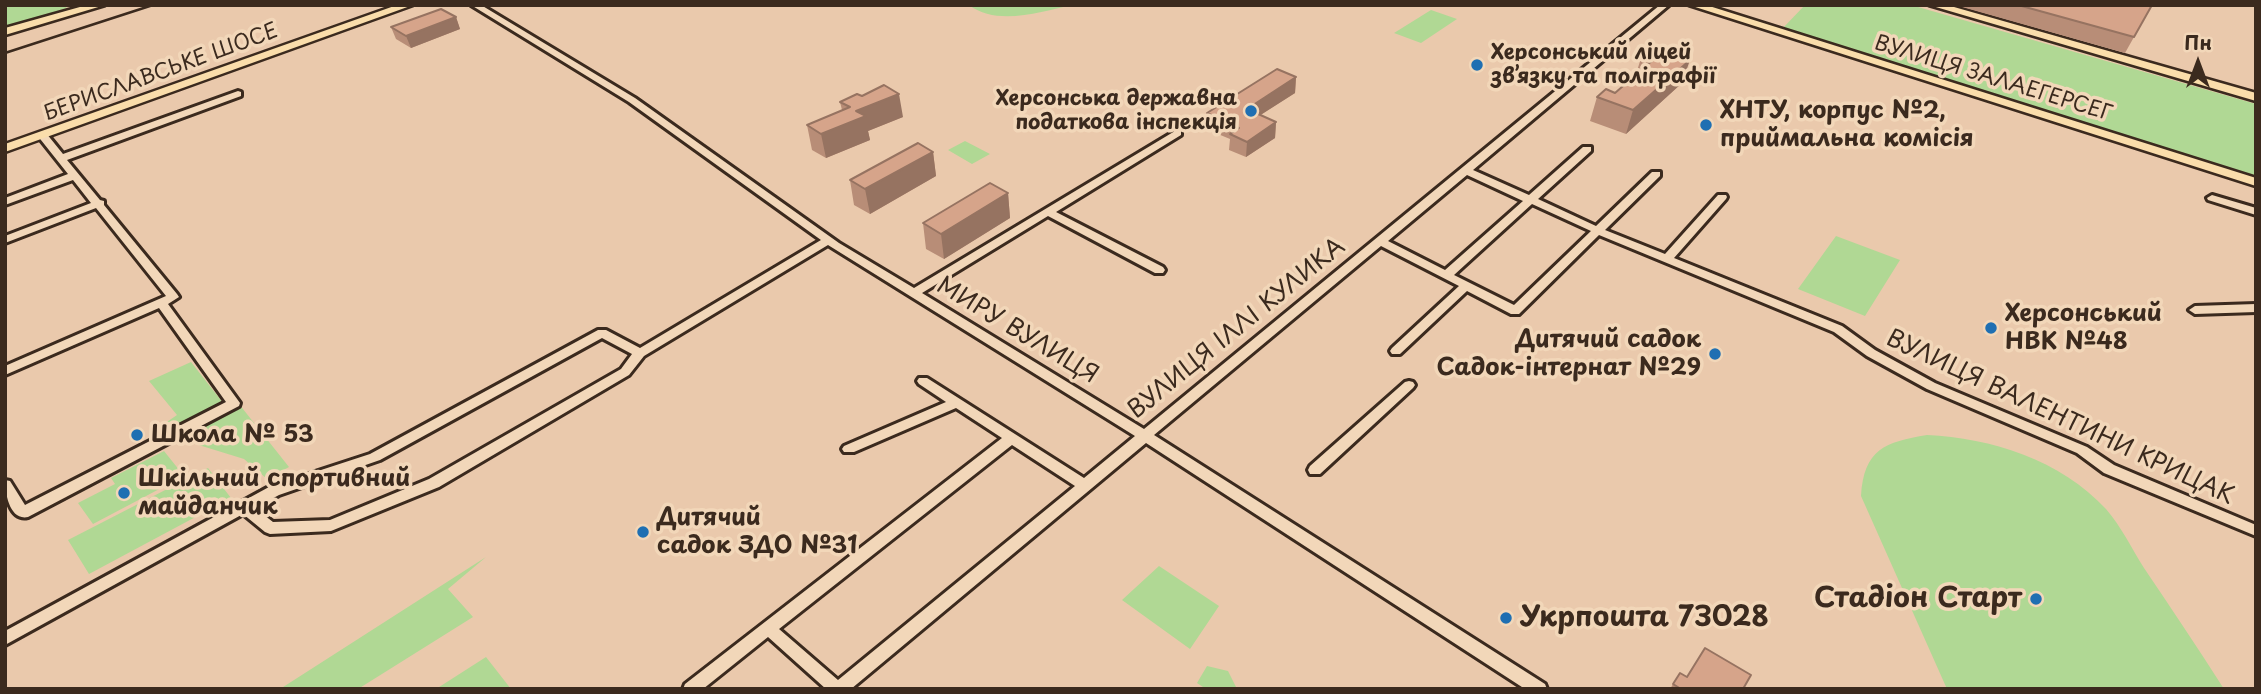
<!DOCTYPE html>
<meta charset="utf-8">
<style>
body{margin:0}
#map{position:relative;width:2261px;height:694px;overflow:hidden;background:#eac9ac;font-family:"Playpen Sans",sans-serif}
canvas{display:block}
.frame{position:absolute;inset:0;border:7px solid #3b2a1e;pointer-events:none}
.north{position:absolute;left:2163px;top:28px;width:70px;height:70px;-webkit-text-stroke:5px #f2d7b9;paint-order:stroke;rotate:0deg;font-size:19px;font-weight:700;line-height:28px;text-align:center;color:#3b2a1e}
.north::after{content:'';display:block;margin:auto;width:24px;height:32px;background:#3b2a1e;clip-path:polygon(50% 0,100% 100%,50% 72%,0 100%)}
</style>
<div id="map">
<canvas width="2261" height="694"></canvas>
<div class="frame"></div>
<div class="north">Пн</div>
</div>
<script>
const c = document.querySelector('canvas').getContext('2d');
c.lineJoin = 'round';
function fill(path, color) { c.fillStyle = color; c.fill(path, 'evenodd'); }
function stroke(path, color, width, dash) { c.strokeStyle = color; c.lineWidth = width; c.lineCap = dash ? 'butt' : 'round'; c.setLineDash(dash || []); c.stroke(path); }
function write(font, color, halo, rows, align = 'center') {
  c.font = font + ' "Playpen Sans",sans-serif'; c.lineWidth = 7; c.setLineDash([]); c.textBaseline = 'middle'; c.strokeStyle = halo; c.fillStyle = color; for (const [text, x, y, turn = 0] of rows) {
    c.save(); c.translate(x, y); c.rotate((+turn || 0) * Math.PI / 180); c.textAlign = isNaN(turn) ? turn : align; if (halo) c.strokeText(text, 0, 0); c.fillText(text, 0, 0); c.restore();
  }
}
fill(new Path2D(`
 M5,5h58l4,3 -62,20z
 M969,5h104c-31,6 -75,22 -104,0z
 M1805,5h106l345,99v72l-474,-147z
 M1431,10l26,9 -36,24 -27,-10z
 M965,141l25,13 -18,10 -24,-14z
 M1836,236l64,24 -35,56 -67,-27z
 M191,362l33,42 -59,32 -4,-10 16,-11 -28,-34z
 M239,404l50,63 -22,12 -23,-20 -68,-21z
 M1927,435c64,3 134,25 179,74 15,17 26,40 38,59 27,40 54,80 80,121h-277l-86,-193c3,-47 24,-54 66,-61z
 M164,451l20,25 -91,48 -15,-21 37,-19 -4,-6z
 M208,468l23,30 -142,76 -21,-34z
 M486,557l-38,32 25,28 -115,72h-78z
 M1159,566l60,40 -29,43 -68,-49z
 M486,657l25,32h-75z
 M1207,666l21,5 9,18h-31l-9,-6z`), '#b0d894');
const minor = new Path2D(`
 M471,5h10l154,93 204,145 75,45 261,-157h6v4l-125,77 107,55 2,3 -2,3h-8l-107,-57 -126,77 222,136 516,-424h9l-196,165 56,25 54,-48h8v4l-53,48 58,27 56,-54h8v4l-55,54 60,24 53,-59h8l1,2 -1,2 -52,59 168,68 33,24 60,33 152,64 27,18 142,60v11l-152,-63 -27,-20 -150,-64 -60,-33 -33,-24 -235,-97 -80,79h-8l-44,-23 -67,63h-8l-2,-3 2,-3 67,-62 -78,-40 -227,189 391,249 2,5h-22l-379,-246 -295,246h-25l-58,-52 -65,52h-20l2,-5 317,-246 -46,-30 -102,44h-10l-2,-3 2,-3 102,-44 -27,-18 -2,-3 2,-3h8l157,100 51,-42 -307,-191 -184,111 -15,19 -190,112 -108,44 -61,3 -5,-2 -22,-18 -238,131v-14l264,-144 101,-33 228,-124h8l34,18 181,-108 -192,-138zM1467,175l56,26 -78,69 -57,-29zM1532,204l59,27 -77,74 -60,-30zM602,338l30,16 -11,15 -192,110 -99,41 -57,2 -18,-14 24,-13 101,-35zM1012,445l63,41 -237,194 -59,-51z
 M238,91l3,1v4l-174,64 33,40 4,1v4l73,89 2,3 -11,7 72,99 -1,3 -211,111c-18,4 -23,-23 -23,-37l5,1 15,24 201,-103 -67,-94 -154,67v-9l161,-70 -70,-88 -91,35v-7l86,-33 -18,-23 -68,25v-7l63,-24 -31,-39 5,-3 4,1 17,21z
 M2212,195l44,13v7l-48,-15 -1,-2z
 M2256,304v8l-61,2 -6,-4 6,-4z
 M1409,381l4,1 2,3 -2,3 -93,86h-10l-2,-4 2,-4 95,-84z`);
const major = new Path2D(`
 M87,5h18l-100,30v-7z
 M397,5h16l-408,147v-8z
 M1689,5h17l550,173v8z
 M1929,5h18l309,88v8z`);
stroke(minor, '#3b2a1e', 6);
stroke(major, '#3b2a1e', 5);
fill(minor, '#f2d7b9');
fill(major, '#faddab');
stroke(new Path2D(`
 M5,53l148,-48`), '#3b2a1e', 2.5);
fill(new Path2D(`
 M1955,5h197l-27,48z
 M456,17l4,12 -49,19 -15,-9 -5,-12z
 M1651,47l31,36 -56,51 -36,-13 7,-24 18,-4 21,-19 6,-19z
 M1296,77l-1,16 -35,22 16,7 -1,16 -29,19 -17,-7 1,-11 -24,-10 1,-16z
 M840,102l63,15 -35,14 2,9 -44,18 -14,-8 -5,-25 35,-15z
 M933,152l3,24 -66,38 -16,-9 -4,-25z
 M1008,193l2,25 -66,41 -18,-10 -3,-26z
 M1680,673l7,4 56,12h-73z`), '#b88d77');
fill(new Path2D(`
 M456,17l4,12 -49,19 -5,-12z
 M1690,60l-8,23 -56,51 7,-24z
 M1296,77l-1,16 -50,32 2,-16z
 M899,94l4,23 -35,14 2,9 -44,18 -5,-24 35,-23z
 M1276,122l-1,16 -29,19 1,-15z
 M933,152l3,24 -66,38 -5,-25z
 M1008,193l2,25 -66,41 -3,-25z`), '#967361');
const building = new Path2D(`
 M2018,5h134l-18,32z
 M441,9l15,8 -50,19 -15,-9z
 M1651,47l39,13 -57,50 -36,-13 9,-8 9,4 39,-34 -12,-4z
 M1277,69l19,8 -49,32 29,13 -29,20 -17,-8 9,-6 -32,-15z
 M884,85l15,9 -43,17 10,5 -45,18 -14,-9 43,-18 -10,-5 17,-8 5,2z
 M918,143l15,9 -68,37 -15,-9z
 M990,183l18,10 -67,41 -18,-11z
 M1705,648l46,27 -8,14h-62l-8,-5 7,-11 7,4z`);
fill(building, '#d6a48a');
stroke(building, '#967361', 2);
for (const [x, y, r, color] of [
 [1477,65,7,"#1f6fb2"],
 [1251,111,7,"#1f6fb2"],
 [1706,125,7,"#1f6fb2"],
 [1991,328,7,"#1f6fb2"],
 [1715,354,7,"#1f6fb2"],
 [137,435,7,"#1f6fb2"],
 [124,493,7,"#1f6fb2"],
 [643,532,7,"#1f6fb2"],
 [2036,599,7,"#1f6fb2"],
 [1506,618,7,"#1f6fb2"]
]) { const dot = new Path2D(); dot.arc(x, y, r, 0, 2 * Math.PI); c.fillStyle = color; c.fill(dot); stroke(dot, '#f2d7b9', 2.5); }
write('bold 21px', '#3b2a1e', '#f2d7b9', [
 ["Херсонський ліцей",1491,53],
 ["зв’язку та поліграфії",1491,77],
 ["Херсонська державна",1237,99,"right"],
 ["податкова інспекція",1237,123,"right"]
], 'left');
write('21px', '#3b2a1e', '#f2d7b9', [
 ["БЕРИСЛАВСЬКЕ ШОСЕ",161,73,-20],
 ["ВУЛИЦЯ ЗАЛАЕГЕРСЕГ",1993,79,17]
]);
write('bold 24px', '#3b2a1e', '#f2d7b9', [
 ["ХНТУ, корпус №2,",1720,111],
 ["приймальна комісія",1720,139],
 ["Херсонський",2005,314],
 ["НВК №48",2005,342],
 ["Дитячий садок",1701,340,"right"],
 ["Садок-інтернат №29",1701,368,"right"],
 ["Школа № 53",151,435],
 ["Шкільний спортивний",138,479],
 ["майданчик",138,507],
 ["Дитячий",657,518],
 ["садок ЗДО №31",657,546]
], 'left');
write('24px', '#3b2a1e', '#f2d7b9', [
 ["ВУЛИЦЯ ІЛЛІ КУЛИКА",1237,329,-39],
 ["МИРУ ВУЛИЦЯ",1017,331,31],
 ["ВУЛИЦЯ ВАЛЕНТИНИ КРИЦАК",2060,418,25]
]);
write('bold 28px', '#3b2a1e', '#f2d7b9', [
 ["Стадіон Старт",2022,599],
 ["Укрпошта 73028",1520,618,"left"]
], 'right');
</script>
